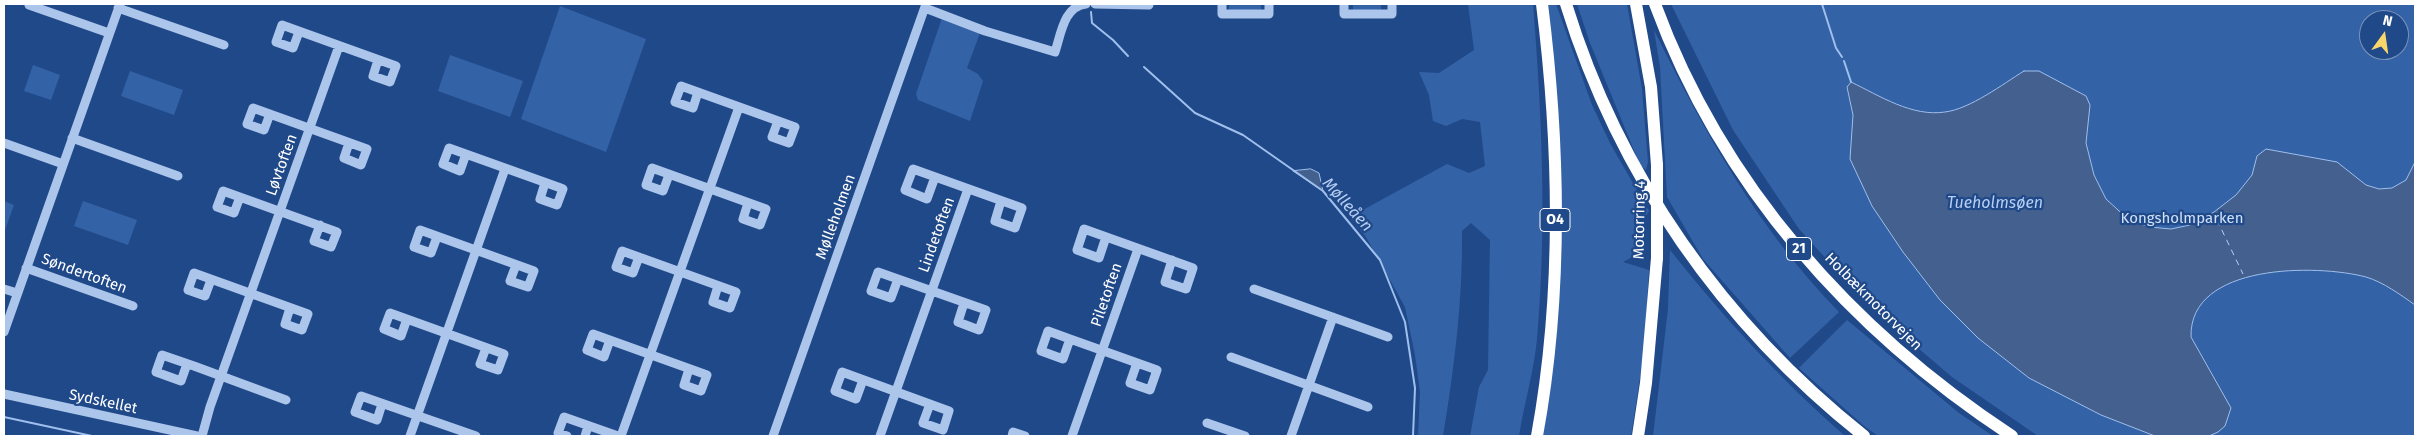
<!DOCTYPE html>
<meta charset="utf-8">
<style>
body{margin:0}
#map{position:relative;width:2419px;height:440px;overflow:hidden;background:#204989;font-family:"Fira Sans",sans-serif}
canvas{display:block}
.frame{position:absolute;inset:0;border:5px solid #fff;pointer-events:none}
.north{position:absolute;left:2359px;top:10px;width:50px;height:50px;box-sizing:border-box;background:#204989;border:1px solid #7992b8;border-radius:50%;rotate:14deg;font-size:14px;font-weight:700;line-height:20px;text-align:center;color:#fff}
.north::after{content:'';display:block;margin:auto;width:18px;height:22px;background:#f8d66c;clip-path:polygon(50% 0,100% 100%,50% 72%,0 100%)}
</style>
<div id="map">
<canvas width="2419" height="440"></canvas>
<div class="frame"></div>
<div class="north">N</div>
</div>
<script>
const c = document.querySelector('canvas').getContext('2d');
c.lineJoin = 'round';
function fill(path, color) { c.fillStyle = color; c.fill(path, 'evenodd'); }
function stroke(path, color, width, dash) { c.strokeStyle = color; c.lineWidth = width; c.lineCap = dash ? 'butt' : 'round'; c.setLineDash(dash || []); c.stroke(path); }
function write(font, color, halo, rows, align = 'center') {
  c.font = font + ' "Fira Sans",sans-serif'; c.lineWidth = 4.5; c.setLineDash([]); c.textBaseline = 'middle'; c.strokeStyle = halo; c.fillStyle = color; for (const [text, x, y, turn = 0] of rows) {
    c.save(); c.translate(x, y); c.rotate((+turn || 0) * Math.PI / 180); c.textAlign = isNaN(turn) ? turn : align; if (halo) c.strokeText(text, 0, 0); c.fillText(text, 0, 0); c.restore();
  }
}
fill(new Path2D(`
 M1229,4h32v7h-32z
 M1353,4h28v8h-28z
 M1468,4h65c9,112 14,223 4,335 -3,32 -13,65 -18,97h-49l9,-49 9,-17 2,-130 -19,-17 -9,8c1,68 -8,138 -19,205h-25l2,-44 -5,-37 -10,-48 -39,-70 -16,-20 97,-53 22,9 16,-7 -5,-44 -18,-3 -16,7 -13,-5 -4,-26 -10,-23 20,1 35,-23z
 M1548,4h8l36,101 19,40 38,66c-12,19 -18,18 -10,42l-16,9 26,8 -5,82 -13,84h-88l10,-72z
 M1577,4h50l15,85 6,73 -2,8 -6,-5 -50,-122z
 M1671,4h744v432h-377l-86,-59 -81,-69 -72,-79 -66,-99zM2369,20h30v30h-30z
 M560,6l86,33 -40,113 -85,-33z
 M942,18l38,15 -13,35 11,6 5,7 -13,40 -52,-21 -2,-6z
 M1654,30c50,102 105,200 185,282l-49,46 -87,-99 -36,-62 -7,-130z
 M450,55l73,26 -13,36 -72,-26z
 M33,65l27,10 -9,25 -27,-9z
 M130,71l53,19 -9,25 -53,-19z
 M4,201l10,4 -9,25h-1z
 M83,201l54,19 -9,25 -54,-19z
 M1670,250c55,69 109,128 175,186h-192l15,-127z
 M1847,320l112,93 34,23h-115l-15,-11 -64,-57z`), '#3462a7');
const water = new Path2D(`
 M2024,71h15l47,25 4,9 -4,38 8,32 12,24 23,21 21,7 21,2 19,-4 24,-13 22,-17 16,-20 5,-19 9,-7 71,13 29,23 13,4 13,-1 14,-8 9,-18v143c-14,-10 -32,-23 -49,-28 -49,-13 -177,-14 -175,60l40,71 -6,18 -7,6 -9,4h-54l-54,-21 -72,-37 -51,-40 -38,-38 -37,-48 -31,-46 -22,-47 3,-44 -6,-28 4,-5c29,14 61,35 94,30 25,-3 58,-28 79,-41z
 M1311,169l8,4 4,18 -30,-20z`);
fill(water, '#43608f');
stroke(water, '#9fbfec', 1);
stroke(new Path2D(`
 M1822,4l14,44 6,9
 M1091,12l1,11 21,17 15,16
 M1844,61l7,21
 M1144,67l51,46 48,22 80,56 57,69 25,62 10,66 -2,48
 M4,417l88,19`), '#9fbfec', 2);
stroke(new Path2D(`
 M2217,220l26,54`), '#b7cff2', 1, [6, 5]);
stroke(new Path2D(`
 M1095,4l54,1
 M1222,4v10h47v-10
 M1344,4v10h48v-10
 M29,5l80,28
 M118,8l106,37
 M925,8l60,23 70,21c6,-18 9,-46 31,-48
 M299,32l-6,16 -17,-6 6,-17 114,41 -6,16 -17,-6 5,-16
 M698,92l-5,16 -18,-6 6,-16 114,41 -6,16 -17,-6 6,-16
 M270,114l-6,16 -17,-6 6,-16 114,41 -6,16 -17,-7 5,-15
 M72,138l106,38
 M4,143l59,21
 M466,154l-6,17 -17,-7 6,-16 109,39 5,2 -6,16 -17,-6 5,-16
 M669,175l-6,16 -17,-6 6,-17 114,41 -6,16 -17,-6 5,-16
 M935,177l-8,22 -22,-9 8,-21 109,39 -7,20 -20,-7 6,-20
 M240,197l-6,16 -17,-6 6,-16 114,41 -6,15 -17,-6 6,-16
 M437,237l-6,16 -17,-6 6,-17 114,41 -6,16 -18,-6 6,-16
 M1106,237l-7,21 -22,-8 7,-21 109,39 -7,21 -21,-7 7,-22
 M639,257l-6,16 -17,-6 6,-16 114,41 -6,16 -17,-6 5,-16
 M26,268l107,38
 M898,279l-7,19 -20,-7 7,-19 108,38 -7,20 -21,-8 6,-19
 M211,280l-6,16 -17,-6 6,-17 114,41 -6,16 -17,-6 5,-16
 M4,289l13,4
 M1254,289l134,48
 M407,319l-6,17 -17,-7 6,-16 114,41 -6,16 -18,-6 6,-16
 M4,332l116,-328
 M1070,339l-22,-8 -7,20 22,8 7,-20 87,31 -7,20 -20,-7 7,-20
 M610,340l-6,17 -17,-7 6,-16 114,41 -6,16 -17,-6 5,-16
 M1231,357l137,50
 M187,364l-6,17 -25,-9 6,-17 32,11 92,34
 M863,380l-7,19 -21,-8 7,-19 107,39 -6,19 -20,-7 7,-19
 M4,394l193,42
 M382,404l-5,16 -22,-8 6,-16 115,40
 M1207,423l38,13
 M202,436l8,-29 129,-361
 M410,436l95,-267
 M567,436l-9,-3 6,-16 54,19
 M585,436l3,-10
 M621,436l118,-329
 M773,436l153,-432
 M880,436l88,-247
 M1012,436l1,-4 12,4
 M1072,436l66,-187
 M1291,436l42,-119`), '#acc5eb', 9);
stroke(new Path2D(`
 M1566,4c53,172 157,320 298,432
 M1636,4l15,83 6,78
 M1655,4c67,182 197,327 357,432
 M1537,436c26,-142 23,-289 5,-432
 M1638,436l8,-53 11,-125`), '#fff', 12);
stroke(new Path2D(`
 M1657,258v-93`), '#fff', 12);
for (const [x, y, w] of [
 [1555,220,30],
 [1799,249,25]
]) { const box = new Path2D(); box.roundRect(x - w / 2, y - 11.5, w, 23, 4); c.fillStyle = '#204989'; c.fill(box); stroke(box, '#fff', 1); }
write('bold 14px', '#fff', null, [
 ["O4",1555,220],
 ["21",1799,249]
]);
write('15px', '#fff', '#204989', [
 ["Løvtoften",282,165,-70],
 ["Mølleholmen",836,217,-70],
 ["Motorring 4",1640,220,-89],
 ["Lindetoften",937,235,-70],
 ["Søndertoften",84,274,20],
 ["Piletoften",1107,295,-71],
 ["Holbækmotorvejen",1873,302,45],
 ["Sydskellet",103,402,12]
]);
write('15px', '#d0e1f8', '#204989', [
 ["Kongsholmparken",2182,219]
]);
write('italic 16px', '#b7cff2', '#204989', [
 ["Tueholmsøen",1995,204],
 ["Mølleåen",1347,205,48]
]);
</script>
